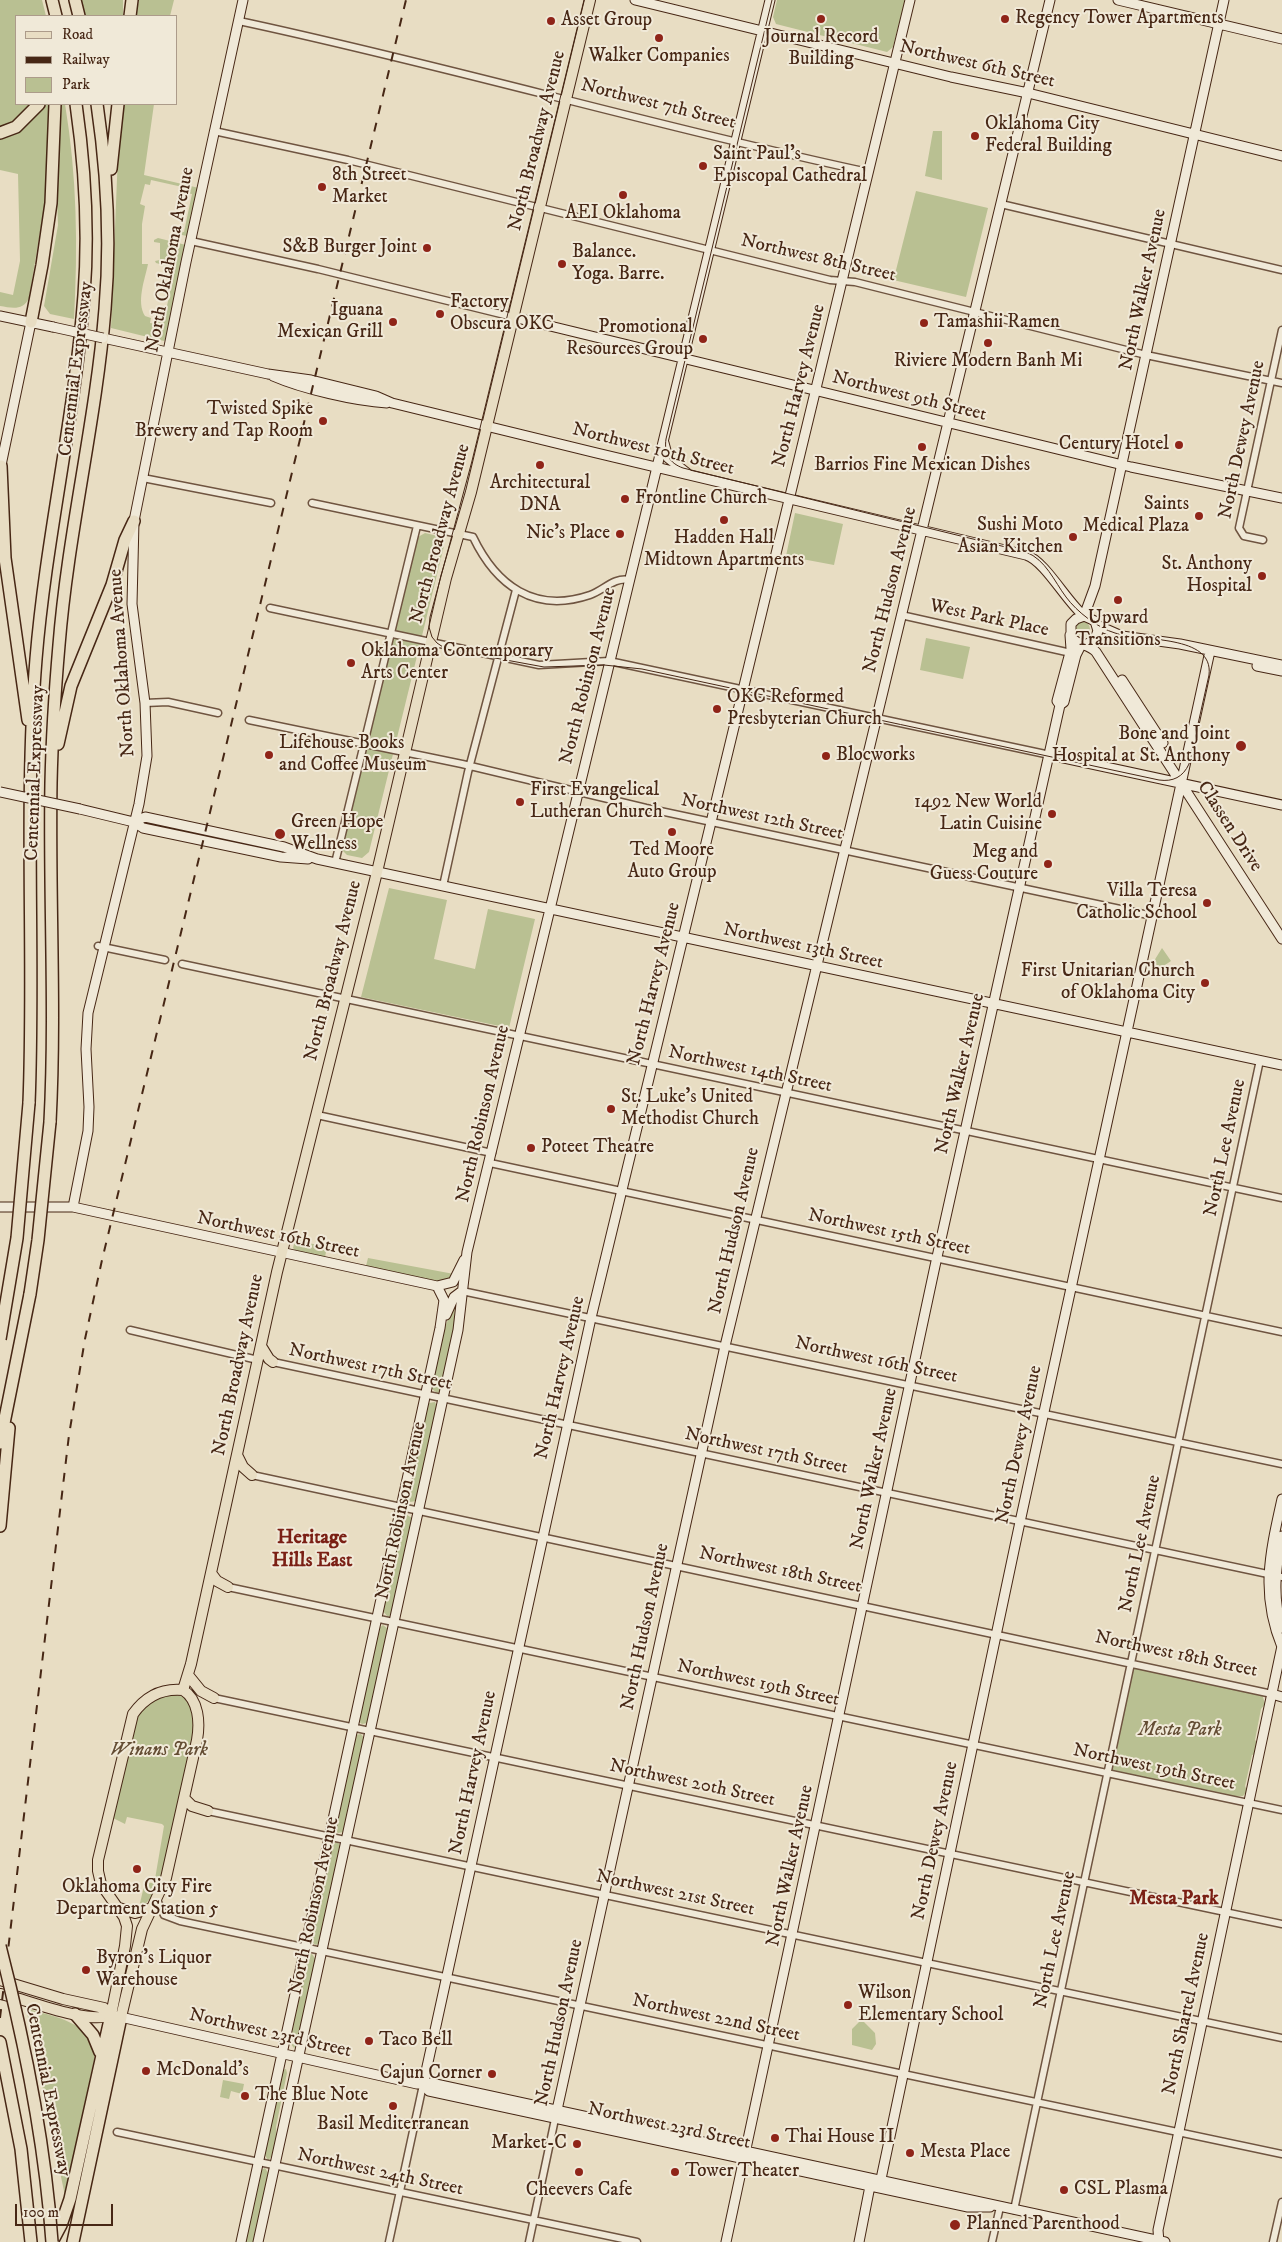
<!DOCTYPE html>
<style>
body{margin:0}
#map{position:relative;width:1282px;height:2242px;overflow:hidden;background:#e8ddc3;font-family:"IM FELL DW Pica",serif}
canvas{display:block}
.legend{position:absolute;left:15px;top:15px;width:162px;height:90px;box-sizing:border-box;background:#f0e9d8;border:1px solid #ac9b8a;margin:0;padding:6px 9px;list-style:none;font-size:15px;color:#472715}
.legend li{display:flex;align-items:center;gap:10px;height:25px}
.legend b{width:25px;border:1px solid #ac9b8a}
.scale{position:absolute;left:15px;top:2204px;width:98px;height:22px;box-sizing:border-box;border:2px solid #472715;border-top:0;padding-left:6px;font-size:15px;line-height:18px;white-space:nowrap;color:#472715;-webkit-text-stroke:4px #f0e9d8;paint-order:stroke}
</style>
<div id="map">
<canvas width="1282" height="2242"></canvas>
<ul class="legend">
<li><b style="height:6px;background:#e8ddc3"></b>Road</li>
<li><b style="height:6px;background:#472715"></b>Railway</li>
<li><b style="height:14px;background:#b9c092"></b>Park</li>
</ul>
<div class="scale">100 m</div>
</div>
<script>
const c = document.querySelector('canvas').getContext('2d');
c.lineJoin = 'round';
function fill(path, color) { c.fillStyle = color; c.fill(path, 'evenodd'); }
function stroke(path, color, width, dash) { c.strokeStyle = color; c.lineWidth = width; c.lineCap = dash ? 'butt' : 'round'; c.setLineDash(dash || []); c.stroke(path); }
function write(font, color, halo, rows, align = 'center') {
  c.font = font + ' "IM FELL DW Pica",serif'; c.lineWidth = 4; c.setLineDash([]); c.textBaseline = 'middle'; c.strokeStyle = halo; c.fillStyle = color; for (const [text, x, y, turn = 0] of rows) {
    c.save(); c.translate(x, y); c.rotate((+turn || 0) * Math.PI / 180); c.textAlign = isNaN(turn) ? turn : align; if (halo) c.strokeText(text, 0, 0); c.fillText(text, 0, 0); c.restore();
  }
}
fill(new Path2D(`
 M0,0h42l4,16h-30v88h19l-17,16 -18,9z
 M81,0h42v16h-37z
 M139,0h35l-4,16h-34z
 M777,0h128l-12,47 -6,5 -111,-28 -3,-7z
 M44,104h7l-3,80 -19,114c-6,13 -17,10 -29,8v-14l13,3 7,-34 -2,-87 -18,-4v-34z
 M58,104h7c12,72 13,142 9,215l-24,-5 -6,-8 14,-81 -2,-55z
 M120,104h34l-10,71 55,13 -12,48 -10,-2 1,-3 6,1 8,-38 -5,-1v-5l-36,-8 -1,5 -5,-1 -5,20 5,2 -3,18v40h6c-3,15 -12,38 -3,52l6,2 -1,5 7,1 2,-5 5,1 11,-52 -19,-5 -1,-2 5,-1v-17l-6,-1v-2l4,-2 28,7 -20,94 -2,2 -53,-13z
 M933,131h9v49l-17,-4z
 M916,191l72,17 -22,89 -77,-18 1,-6 5,1z
 M795,513l48,11 -9,41 -48,-9z
 M425,533l17,4 2,9 -75,306 -7,6 -15,-3 -4,-4v-5l68,-284 7,-25z
 M1076 629a7 7 0 1 1 14 0a7 7 0 1 1-14 0Z
 M926,638l44,9 -7,32 -43,-9z
 M389,888l58,12 -13,59 41,10 13,-60 47,10 -26,109 -148,-31z
 M1162,948l9,13 -12,8 -5,-8z
 M295,1240l32,7 -2,10 -29,-6 -3,-3z
 M368,1258l86,16 -1,3 -11,6 -76,-17z
 M455,1304l-1,30 -13,57 -4,2 -6,-5 12,-57z
 M435,1402l2,5 -21,94 -6,1 -3,-3 19,-93 3,-3z
 M407,1515l5,3v4l-19,91 -5,4 -6,-7 21,-94z
 M383,1625l5,4 -20,94 -6,1 -4,-3 20,-92z
 M1134,1667l128,27 3,10 -4,5 -6,31 2,2 -2,12 -3,1 -7,31 2,5 -4,5h-11l-120,-26z
 M173,1694l11,3 5,5 6,26 -30,141 -9,24 -13,13 -3,-3 5,-21 7,1 3,-4 9,-53 -2,-2 -35,-7 -2,7 -12,-6 22,-99c9,-13 21,-22 38,-25z
 M361,1734l3,4 -20,94 -6,1 -3,-3 20,-95z
 M337,1842l4,4 -21,96 -4,3 -6,-4 20,-95z
 M312,1954l4,6 -18,85 -4,3 -4,-5 17,-88z
 M26,2008c26,9 67,13 69,47l-30,141z
 M859,2022h5l11,11 1,11 -4,6 -20,-5v-16z
 M286,2069l1,4 -11,54c1,9 0,28 -8,33l-4,-6 18,-84z
 M223,2080l21,4 -2,10 -11,-3 -2,8 -9,-2z
 M265,2168l4,6 -15,68h-9l16,-72z`), '#b9c092');
const street = new Path2D(`
 M239,21c211,45 418,106 629,151
 M214,131l134,29 482,120 25,2 291,73 136,28
 M1001,204l281,66
 M191,241l127,28 195,48
 M143,478l128,25
 M312,503l161,34c23,48 61,77 117,58 14,-5 24,-18 39,-15
 M1263,540l-19,-4 -5,-8 43,-198
 M270,608l269,57 70,-4 441,94
 M901,615l170,38
 M145,703l23,-1 50,11
 M249,720l213,44 184,44 507,108
 M335,863l82,-337
 M443,886l25,-114 48,-182
 M98,946l67,14
 M182,964l1100,234
 M317,1115l175,38
 M490,1163l792,169
 M462,1291l820,173
 M130,1330l128,30
 M273,1362l1009,215
 M252,1475l1020,219
 M228,1587l1054,223
 M214,1698l1068,226
 M208,1811l1074,227
 M157,1900l7,15 16,6 1102,233
 M117,2132l520,110
 M1014,2210l246,-1150
 M389,2242l34,-157
 M529,2242l26,-123
 M992,2242l8,-35
 M1273,2242l9,-40`);
const secondary = new Path2D(`
 M635,0l316,77 77,16 254,63
 M1118,0l164,39
 M0,316l53,11
 M513,317l618,150 151,31
 M103,338l165,36 43,6 65,16 16,7c211,52 422,103 634,152 19,6 40,46 58,61
 M273,376c30,13 82,25 114,27
 M664,443l4,15 19,15
 M0,470l31,-148
 M1084,616l11,-30 129,-586
 M1097,625l25,11 58,8 102,21
 M1084,645l10,-4 4,-10 -3,-10 -11,-5 -8,3 -5,5v13c7,9 18,7 25,15l186,287
 M1257,666l25,5
 M1122,680l41,63
 M1060,705l-3,-4 14,-52 -1,-14
 M1050,755l232,50
 M80,809l54,13 9,6 138,29 27,2
 M134,822l11,-5 139,30 33,12 965,206
 M0,1207h73l364,79 16,-4 11,-22
 M73,1207l15,-76 1,-24 -3,-58 2,-36 51,-209 8,-48 -2,-53 -13,-99 2,-83 52,-259 57,-262
 M446,1315l8,-18 8,-6
 M1282,1499c-12,54 -22,95 0,148
 M1282,1536c-6,32 -10,61 0,92
 M1272,1694l10,3
 M116,2016l301,68 14,-1 734,159
 M423,2085l168,-767 319,-1318
 M423,2085l6,6 539,116h22
 M555,2119l170,-773 325,-1346
 M241,2242l199,-914 4,-28 -7,-14
 M258,2242l200,-912 9,-78 303,-1252
 M726,2242l209,-976 125,-561 4,-3 12,-47 5,-10
 M859,2242l11,-56 11,-7 139,-657 190,-871
 M1159,2242l-1,-12 124,-584`);
const primary = new Path2D(`
 M261,1346l8,13 4,3
 M237,1455l6,12 9,8
 M211,1573l6,8 11,6
 M188,1675l13,16 13,7
 M183,1690l8,-26 86,-392 100,-400 69,-294 25,-86 119,-492
 M184,1798l8,8 16,5
 M119,1908l16,5 14,-4
 M0,1980l63,19 41,9 7,7
 M0,1994c27,5 86,31 111,21
 M111,2015l14,-69 2,-20 -3,-9 -23,-33 -3,-13v-11l35,-146c12,-17 29,-26 50,-24 16,10 17,33 14,50l-31,138 -24,51 -21,88`);
const highway = new Path2D(`
 M52,0l4,16
 M75,0l4,16
 M130,16l2,-16
 M0,133l16,-6 23,-23
 M111,169l7,-65
 M31,322l11,-57 9,-62 4,-99
 M1,466l4,92 23,162
 M58,744l13,-58 41,-101 13,-45 9,-19
 M29,1103c6,-148 -5,-296 7,-444 10,-122 39,-242 48,-364 5,-64 1,-128 -8,-191
 M50,1122c6,-113 -1,-226 1,-339 1,-46 4,-92 8,-138 9,-113 37,-224 46,-336 6,-69 2,-137 -8,-205
 M0,1443l30,-149
 M0,1526l9,-98
 M75,2014l18,21 7,17
 M0,2042l21,107 10,93
 M52,2242l9,-17 9,-26 41,-184
 M73,2242l48,-225`);
stroke(street, '#6f5440', 9);
stroke(secondary, '#472715', 11);
stroke(primary, '#472715', 12);
stroke(highway, '#472715', 14);
stroke(street, '#f0e9d8', 6);
stroke(secondary, '#f0e9d8', 9);
stroke(primary, '#e8ddc3', 10);
stroke(highway, '#e8ddc3', 11);
stroke(new Path2D(`
 M584,0l-112,461 -42,156 -1,10 3,10 5,6 9,6 98,18 60,-2 38,4 517,111c14,2 24,-3 30,-16l20,-89c5,-41 -67,-33 -94,-42 -17,-5 -38,-21 -49,-36 -12,-16 -20,-37 -40,-45l-343,-84c-14,-5 -19,-15 -17,-29l106,-439`), '#472715', 1);
stroke(new Path2D(`
 M0,2018l69,-583 16,-96 17,-79 304,-1260`), '#472715', 2, [9, 9]);
const secondaryBridge = new Path2D(`
 M53,327l50,11
 M0,792l80,17`);
const highwayBridge = new Path2D(`
 M30,1294l8,-54 12,-118
 M0,1339l17,-101 12,-135
 M0,1946c25,97 45,195 52,296`);
stroke(secondaryBridge, '#472715', 11, []);
stroke(highwayBridge, '#472715', 14, []);
stroke(secondaryBridge, '#f0e9d8', 9);
stroke(highwayBridge, '#e8ddc3', 11);
for (const [x, y, r, color] of [
 [821,19,5,"#8f2418"],
 [1005,19,5,"#8f2418"],
 [551,21,5,"#8f2418"],
 [659,38,5,"#8f2418"],
 [975,136,5,"#8f2418"],
 [703,166,5,"#8f2418"],
 [322,187,5,"#8f2418"],
 [623,195,5,"#8f2418"],
 [427,248,5,"#8f2418"],
 [562,264,5,"#8f2418"],
 [440,314,5,"#8f2418"],
 [393,322,5,"#8f2418"],
 [924,323,5,"#8f2418"],
 [703,339,5,"#8f2418"],
 [988,343,5,"#8f2418"],
 [323,421,5,"#8f2418"],
 [1179,445,5,"#8f2418"],
 [922,447,5,"#8f2418"],
 [540,465,5,"#8f2418"],
 [625,499,5,"#8f2418"],
 [1199,516,5,"#8f2418"],
 [724,520,5,"#8f2418"],
 [620,534,5,"#8f2418"],
 [1073,537,5,"#8f2418"],
 [1262,576,5,"#8f2418"],
 [1118,600,5,"#8f2418"],
 [351,663,5,"#8f2418"],
 [717,709,5,"#8f2418"],
 [1241,746,6,"#8f2418"],
 [269,755,5,"#8f2418"],
 [826,756,5,"#8f2418"],
 [520,802,5,"#8f2418"],
 [1052,814,5,"#8f2418"],
 [672,832,5,"#8f2418"],
 [280,834,6,"#8f2418"],
 [1048,864,5,"#8f2418"],
 [1207,903,5,"#8f2418"],
 [1205,983,5,"#8f2418"],
 [611,1109,5,"#8f2418"],
 [531,1148,5,"#8f2418"],
 [137,1869,5,"#8f2418"],
 [86,1970,5,"#8f2418"],
 [848,2005,5,"#8f2418"],
 [369,2041,5,"#8f2418"],
 [146,2071,5,"#8f2418"],
 [492,2074,5,"#8f2418"],
 [245,2096,5,"#8f2418"],
 [393,2106,5,"#8f2418"],
 [775,2138,5,"#8f2418"],
 [577,2144,5,"#8f2418"],
 [910,2153,5,"#8f2418"],
 [579,2172,5,"#8f2418"],
 [675,2172,5,"#8f2418"],
 [1064,2190,5,"#8f2418"],
 [955,2225,6,"#8f2418"]
]) { const dot = new Path2D(); dot.arc(x, y, r, 0, 2 * Math.PI); c.fillStyle = color; c.fill(dot); stroke(dot, '#f0e9d8', 2); }
write('19px', '#472715', '#f0e9d8', [
 ["Regency Tower Apartments",1015,19],
 ["Asset Group",561,21],
 ["Journal Record",821,38,"center"],
 ["Building",821,60,"center"],
 ["Walker Companies",659,57,"center"],
 ["Oklahoma City",985,125],
 ["Federal Building",985,147],
 ["Saint Paul's",713,155],
 ["Episcopal Cathedral",713,177],
 ["8th Street",332,176],
 ["Market",332,198],
 ["AEI Oklahoma",623,214,"center"],
 ["S&B Burger Joint",417,248,"right"],
 ["Balance.",572,253],
 ["Yoga. Barre.",572,275],
 ["Factory",450,303],
 ["Obscura OKC",450,325],
 ["Iguana",383,311,"right"],
 ["Mexican Grill",383,333,"right"],
 ["Tamashii Ramen",934,323],
 ["Promotional",693,328,"right"],
 ["Resources Group",693,350,"right"],
 ["Riviere Modern Banh Mi",988,362,"center"],
 ["Twisted Spike",313,410,"right"],
 ["Brewery and Tap Room",313,432,"right"],
 ["Century Hotel",1169,445,"right"],
 ["Barrios Fine Mexican Dishes",922,466,"center"],
 ["Architectural",540,484,"center"],
 ["DNA",540,506,"center"],
 ["Frontline Church",635,499],
 ["Saints",1189,505,"right"],
 ["Medical Plaza",1189,527,"right"],
 ["Sushi Moto",1063,526,"right"],
 ["Asian Kitchen",1063,548,"right"],
 ["Nic's Place",610,534,"right"],
 ["Hadden Hall",724,539,"center"],
 ["Midtown Apartments",724,561,"center"],
 ["St. Anthony",1252,565,"right"],
 ["Hospital",1252,587,"right"],
 ["Upward",1118,619,"center"],
 ["Transitions",1118,641,"center"],
 ["Oklahoma Contemporary",361,652],
 ["Arts Center",361,674],
 ["OKC Reformed",727,698],
 ["Presbyterian Church",727,720],
 ["Bone and Joint",1230,735,"right"],
 ["Hospital at St. Anthony",1230,757,"right"],
 ["Lifehouse Books",279,744],
 ["and Coffee Museum",279,766],
 ["Blocworks",836,756],
 ["First Evangelical",530,791],
 ["Lutheran Church",530,813],
 ["1492 New World",1042,803,"right"],
 ["Latin Cuisine",1042,825,"right"],
 ["Green Hope",291,823],
 ["Wellness",291,845],
 ["Ted Moore",672,851,"center"],
 ["Auto Group",672,873,"center"],
 ["Meg and",1038,853,"right"],
 ["Guess Couture",1038,875,"right"],
 ["Villa Teresa",1197,892,"right"],
 ["Catholic School",1197,914,"right"],
 ["First Unitarian Church",1195,972,"right"],
 ["of Oklahoma City",1195,994,"right"],
 ["St. Luke's United",621,1098],
 ["Methodist Church",621,1120],
 ["Poteet Theatre",541,1148],
 ["Oklahoma City Fire",137,1888,"center"],
 ["Department Station 5",137,1910,"center"],
 ["Byron's Liquor",96,1959],
 ["Warehouse",96,1981],
 ["Wilson",858,1994],
 ["Elementary School",858,2016],
 ["Taco Bell",379,2041],
 ["McDonald's",156,2071],
 ["Cajun Corner",482,2074,"right"],
 ["The Blue Note",255,2096],
 ["Basil Mediterranean",393,2125,"center"],
 ["Thai House II",785,2138],
 ["Market-C",567,2144,"right"],
 ["Mesta Place",920,2153],
 ["Tower Theater",685,2172],
 ["CSL Plasma",1074,2190],
 ["Cheevers Cafe",579,2191,"center"],
 ["Planned Parenthood",966,2225]
], 'left');
write('19px', '#472715', '#f0e9d8', [
 ["Northwest 6th Street",977,65,13],
 ["Northwest 7th Street",658,105,14],
 ["North Broadway Avenue",538,141,-76],
 ["Northwest 8th Street",818,259,13],
 ["North Oklahoma Avenue",171,260,-79],
 ["North Walker Avenue",1144,290,-78],
 ["Centennial Expressway",77,369,-83],
 ["North Harvey Avenue",800,386,-76],
 ["Northwest 9th Street",909,397,14],
 ["North Dewey Avenue",1243,440,-78],
 ["Northwest 10th Street",653,450,14],
 ["North Broadway Avenue",441,534,-75],
 ["North Hudson Avenue",891,590,-76],
 ["West Park Place",989,619,12],
 ["North Oklahoma Avenue",123,663,-94],
 ["North Robinson Avenue",589,676,-76],
 ["Centennial Expressway",36,773,-88],
 ["Northwest 12th Street",762,818,12],
 ["Classen Drive",1229,827,57],
 ["Northwest 13th Street",803,947,12],
 ["North Broadway Avenue",334,971,-76],
 ["North Harvey Avenue",655,984,-76],
 ["Northwest 14th Street",750,1070,12],
 ["North Walker Avenue",961,1074,-77],
 ["North Robinson Avenue",484,1114,-77],
 ["North Lee Avenue",1226,1148,-78],
 ["North Hudson Avenue",735,1231,-77],
 ["Northwest 15th Street",889,1233,12],
 ["Northwest 16th Street",278,1236,12],
 ["Northwest 16th Street",876,1361,12],
 ["North Broadway Avenue",239,1365,-78],
 ["Northwest 17th Street",370,1368,12],
 ["North Harvey Avenue",561,1378,-77],
 ["North Dewey Avenue",1020,1445,-78],
 ["Northwest 17th Street",766,1452,12],
 ["North Walker Avenue",875,1469,-78],
 ["North Robinson Avenue",402,1511,-78],
 ["North Lee Avenue",1141,1544,-78],
 ["Northwest 18th Street",780,1571,12],
 ["North Hudson Avenue",646,1627,-78],
 ["Northwest 18th Street",1176,1655,12],
 ["Northwest 19th Street",758,1684,12],
 ["Northwest 19th Street",1154,1768,12],
 ["North Harvey Avenue",474,1773,-78],
 ["Northwest 20th Street",692,1784,12],
 ["North Dewey Avenue",936,1841,-78],
 ["North Walker Avenue",791,1866,-78],
 ["Northwest 21st Street",675,1894,12],
 ["North Robinson Avenue",315,1906,-78],
 ["North Lee Avenue",1056,1940,-78],
 ["North Shartel Avenue",1187,2014,-78],
 ["Northwest 22nd Street",716,2019,12],
 ["North Hudson Avenue",560,2023,-78],
 ["Northwest 23rd Street",270,2034,13],
 ["Centennial Expressway",47,2090,79],
 ["Northwest 23rd Street",669,2127,12],
 ["Northwest 24th Street",380,2173,12]
]);
write('italic 19px', '#644d34', '#f0e9d8', [
 ["Mesta Park",1180,1731],
 ["Winans Park",159,1751]
]);
write('bold 20px', '#7a1f14', '#f0e9d8', [
 ["Heritage",312,1539],
 ["Hills East",312,1562],
 ["Mesta Park",1174,1900]
]);
</script>
